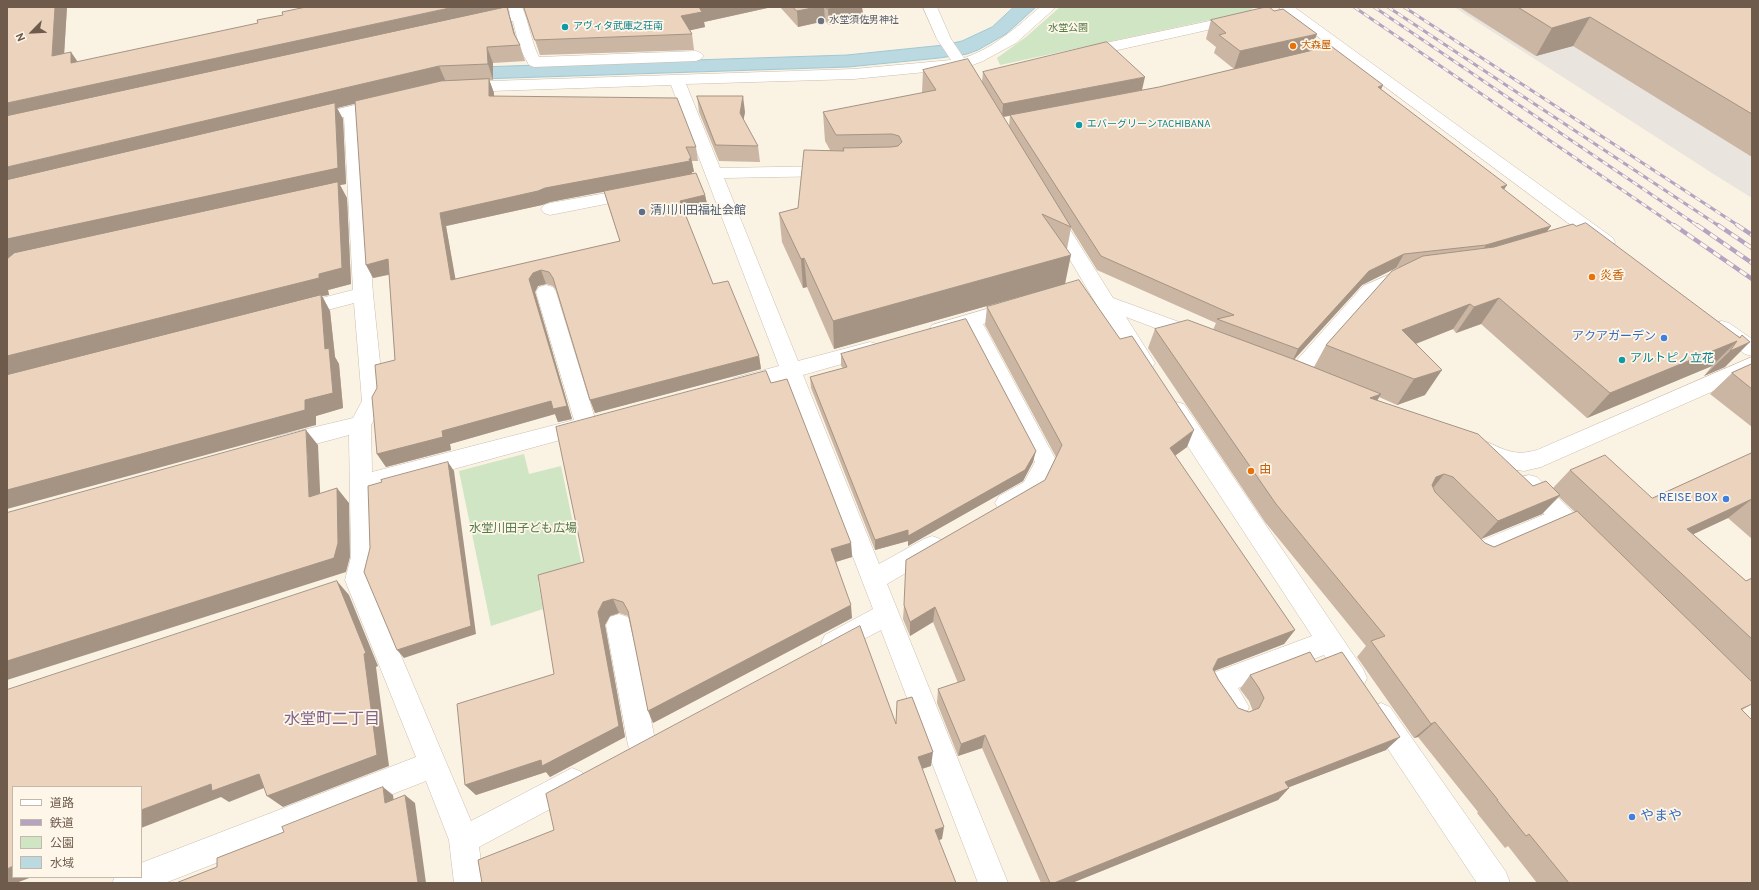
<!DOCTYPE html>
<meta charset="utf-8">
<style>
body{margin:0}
#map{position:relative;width:1759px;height:890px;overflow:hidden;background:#faf2e3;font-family:Overpass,"Noto Sans JP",sans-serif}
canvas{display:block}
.frame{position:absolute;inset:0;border:8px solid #6f5b4c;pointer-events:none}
.legend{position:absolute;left:12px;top:786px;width:130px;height:92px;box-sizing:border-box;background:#fdf6e9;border:1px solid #c4b8aa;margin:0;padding:5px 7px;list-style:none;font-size:12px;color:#6f5b4c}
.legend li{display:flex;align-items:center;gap:8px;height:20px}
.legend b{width:20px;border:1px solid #c4b8aa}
.north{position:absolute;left:12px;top:12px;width:40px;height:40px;-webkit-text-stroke:3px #fdf6e9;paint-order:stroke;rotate:246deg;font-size:11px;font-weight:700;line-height:16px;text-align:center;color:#6f5b4c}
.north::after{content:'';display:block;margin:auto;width:14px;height:18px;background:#6f5b4c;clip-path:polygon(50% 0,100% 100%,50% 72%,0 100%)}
</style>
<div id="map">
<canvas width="1759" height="890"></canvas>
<div class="frame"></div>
<ul class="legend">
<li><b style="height:5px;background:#fff"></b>道路</li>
<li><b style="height:5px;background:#b6a3c1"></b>鉄道</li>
<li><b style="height:11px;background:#cfe5c3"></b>公園</li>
<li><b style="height:11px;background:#bad9e1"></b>水域</li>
</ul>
<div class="north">N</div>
</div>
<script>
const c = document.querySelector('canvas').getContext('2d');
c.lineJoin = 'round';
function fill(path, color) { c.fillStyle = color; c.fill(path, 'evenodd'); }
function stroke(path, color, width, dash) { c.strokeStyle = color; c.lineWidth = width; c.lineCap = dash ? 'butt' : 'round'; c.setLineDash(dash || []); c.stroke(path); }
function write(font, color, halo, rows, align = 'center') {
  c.font = font + ' Overpass,"Noto Sans JP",sans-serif'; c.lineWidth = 3.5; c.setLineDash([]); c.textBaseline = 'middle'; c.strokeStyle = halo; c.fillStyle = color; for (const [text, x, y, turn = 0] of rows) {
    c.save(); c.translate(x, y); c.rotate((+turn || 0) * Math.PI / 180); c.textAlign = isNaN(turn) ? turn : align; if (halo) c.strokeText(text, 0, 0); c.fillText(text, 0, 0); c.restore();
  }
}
fill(new Path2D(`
 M1454,7h298v191l-40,-25z`), '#e9e4dd');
fill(new Path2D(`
 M1060,7h193l-2,4 -251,54 -3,-7 29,-21z
 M524,454l5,20 32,-8 21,100 -44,15 5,28 -52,17 -32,-155z`), '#cfe5c3');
const water = new Path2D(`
 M1014,7h22l-30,27 -28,16 -11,4 -28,4 -91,9 -399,13 -442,91 441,-103 399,-13 97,-10 18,-4 30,-14z`);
fill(water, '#bad9e1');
stroke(water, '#a1c7d2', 1);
const service = new Path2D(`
 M1562,507l8,2 3,7 -3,7 -84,37c-14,5 -21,-2 -27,-15l3,-7c8,-3 13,-3 19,3z`);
const minor = new Path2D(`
 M508,7h14c7,16 9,34 17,50l157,-6 5,2 3,3 -3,3 -5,2 -162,6 -5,-2 -9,-16 -7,-28 -32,6 -5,-1 -2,-3 2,-3 34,-7z
 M923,7h14l14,32 13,19c30,-10 53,-31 76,-51h16l-40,36 -33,18 -13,5 6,9 -3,3 -5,2 -5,-2 -7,-9 -102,10 -168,5 34,84 112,-2 6,1 3,4 -3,4 -6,1 -108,2 74,183 72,-19 7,2 3,5 -3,5 -74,21 76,189 45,-25 8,-3 8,3 4,7 -4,7 -53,31 121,299h-30l-97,-253 -47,25 -9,-4 -4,-8 4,-8 48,-26 -88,-229 -44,12 -7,-2 -3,-6 3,-6 45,-12 -108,-281 -210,7 -6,-2 -2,-3 2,-3 6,-2 393,-13 97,-9 -14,-21z
 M1238,15l5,1 2,3 -2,3 -161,36 -5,-2 -3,-3 3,-3 5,-2z
 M384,98l6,2 2,3 -2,3 -30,7 13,181 11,107 -13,24 1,47 202,-52 -38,-128 3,-5 7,-2 7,2 3,5 41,133 -3,6 -8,2 -213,58 2,66 -6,23 102,241 101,-53 10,4 4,10 -4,10 -103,55 5,36h-30l-5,-43 -23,-59 -261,102h-53l3,-6h26v-14l275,-106 -71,-177 6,-23 -2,-122 -67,18 -8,-3 -3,-6 3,-6 8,-3 71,-17 9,-17 -8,-98 -57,15 -7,-2 -3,-5 3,-5 63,-16 -9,-173 -33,8 -6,-2 -2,-3 2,-3z
 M635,188l6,1 3,4 -3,4 -91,18 -6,-2 -3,-4 3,-4 6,-2z
 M1053,210l6,2 54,86 91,33 3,5 -3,5 -7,2 -7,-2 -64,-24 29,46 -3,5 -7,3 -7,-3 -40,-61 -54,-91 3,-4z
 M1404,268l7,1 2,5 -2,5 -34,17 -74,83 -7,3 -7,-3 -3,-5 3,-5 74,-83z
 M1014,301l7,2 3,5 -3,5 -38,11 74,138 -17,34 -25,14 -8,3 -8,-3 -4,-7 4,-7 25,-14 11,-20 -69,-133 -27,8 -7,-2 -3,-5 3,-5z
 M1752,357v17l-211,93 -17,4 -20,-3 -36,-15 -3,-6 3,-6c14,-5 25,5 38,9 11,4 20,3 31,0z
 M1176,402l8,2 179,265 4,9 -4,9 -9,3 -9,-3 -21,-32 -86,33 11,19 -4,9 -9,4 -9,-4 -17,-24 -4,-9 4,-9 102,-38 -144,-220 -3,-6 3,-6z
 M1529,475l8,2 55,54 4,7 -4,7 -8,3 -8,-3 -55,-54 -3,-7 3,-7z
 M619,614l9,3 4,8 24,120 -4,9 -10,4 -10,-4 -4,-9 -22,-120 4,-8z
 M1381,703l9,4 116,165 4,11h-33l-105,-158 -4,-9 4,-9z`);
const tertiary = new Path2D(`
 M1278,7h16l319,231 2,4 -2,4 -7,2 -7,-2z
 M1722,321l7,2 23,16v17l-7,-2 -30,-21 -3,-5 3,-5z`);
stroke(service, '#ccbdae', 1);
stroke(minor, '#ccbdae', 1);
stroke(tertiary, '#ccbdae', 1);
fill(service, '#fff');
fill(minor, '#fff');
fill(tertiary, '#fff');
const railFar1 = new Path2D(`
 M1354,7l321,219
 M1374,7l324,219
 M1388,7l331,219
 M1404,7l335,219`);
const rail = new Path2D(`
 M1674,225l78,54
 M1697,225l55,38
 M1718,225l34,23
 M1737,225l15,10`);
stroke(railFar1, '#b6a3c1', 3);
stroke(rail, '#b6a3c1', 4.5);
stroke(railFar1, '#fdf6e9', 2, [6]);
stroke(rail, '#fdf6e9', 3, [8]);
fill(new Path2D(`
 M7,7h60l-3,47 13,8 430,-55 8,30 5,8 5,16 -32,2v17h-4l5,13v3l202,51 2,14h-6l2,11h-2v2l13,21 3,13 -23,6 28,70 46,72 2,13 -166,44 -5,-13 -34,-110 -3,-4 -7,-2 -8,2 -3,6 37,127 -14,3 -3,-8 -105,30 1,6 -65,17 -9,-13 18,-94 -6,-85 -16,3 -18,-175 -18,5 6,11 3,65 -6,1 7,13 4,86 -23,6 1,5 -7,1 8,15 5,46 4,7 4,44 -27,8v9zM604,191l4,14 12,36 -165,38 -9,-53 96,-21 8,-3z
 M524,7h248l-68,15 1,5 -15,3 2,4 2,16 -154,5z
 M780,7h82l1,8 -34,10 -4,-4 -27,6z
 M1459,7h293v150l-179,-111 -37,10z
 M1211,20l100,31 71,39 122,100 42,42 194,105 2,-2 -17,32 -21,9 8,-10 -125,52 -106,-94 -25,9 -3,-4 -37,15 9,51 -28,10 -18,-8 -2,4 156,85 20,2 17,-18 82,28 100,-45v86l-24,-21 -35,16 53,47 6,-3v126l-10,6 10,173h-215l-29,-37 -3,2 -28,-35 1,-1 -60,-75 -4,1 -57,-81 9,-11 -101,-124 -117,-174 7,-19 58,1 3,-7 -119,-53 -26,-42 -4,21 -2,35 -231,65 -27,-62 -4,1 -21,-46 -3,-29 19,-5 32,-58 -5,-9 -2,-29 99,-19 1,-23 59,12 1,-10 159,18 17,-3 75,-18 -20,-16 2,-6 -10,-8zM1010,116l-1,10 -6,-9zM1400,267l-74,78 -12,22 -20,-8 68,-74 34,-17zM1559,497l16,15 -81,35 -9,-4 -4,-4 61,-25z
 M697,96l48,16 -2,8 15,26 2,16 -41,-1 -20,-49z
 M987,307l200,140 -12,9 120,174 -11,14 -70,27 4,8 20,29 11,4 4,-1 -4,-10 -9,-12 10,-14 66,-13 70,88 -97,37v1l-11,12 -206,83h-31l-59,-135 -24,8 -21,-53 1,-14 20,-6 -25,-61 -23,14 -7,-17 1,-14 141,-125 11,-23 -71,-132z
 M841,354l192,108 -10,19 -115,65v-5l-33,9 -64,-162 -1,-11 33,-9 -2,-2z
 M1752,364v63l-42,-33 22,-21z
 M771,383l80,160 1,14 -16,5 16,56 -199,105 -25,-107 -9,-3 -9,3 -5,9 20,112 -75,40 -4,-5 -70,23 -11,-10 89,-111 30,-112z`), '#cbb5a3');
fill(new Path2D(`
 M55,7h12l-4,65 -11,-16z
 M454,7h53l-500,115v-19z
 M507,7l5,16 6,23 -4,-12z
 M699,7h73l-68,15 1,5 -22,5 -2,-16z
 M817,7h7l1,14 -27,6 -1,-16z
 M836,7h26l1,8 -34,10 -1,-16z
 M1590,17l-17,29 -37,10 16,-28z
 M1317,34l-7,18 -76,17 6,-18z
 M487,47l6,16v17l-5,-16z
 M71,52l11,16 -11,-5z
 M439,66l7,16 -109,26 6,11 3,65 -6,1 7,13 4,86 -23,6 1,5 -7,1 8,15 5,46 4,7 4,44 -27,8v9l-309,84v-342z
 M1145,77l-3,13 -140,27 1,-13z
 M489,79l5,14v16l-5,-13z
 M1383,85l-6,14 1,-12z
 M743,96l2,16 -3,17 -2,-16z
 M691,158l3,14h-2l1,3 -143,27 -8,3 -96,21 12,67 -7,-13 -11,-67 105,-25z
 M1507,185l-9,14 3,-12z
 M705,195l3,13 -25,6 -3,-13z
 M1551,226l-10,14 -64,19 9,-14z
 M1404,254l-8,14 -34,17 -70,77 6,-13 71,-78z
 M1071,255l-6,29 -231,65 -1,-28z
 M804,258l3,29 -4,1 -2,-29z
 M388,259l7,14 -22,5 -7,-13z
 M541,270l5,14 -8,2 -3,6 37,127 -14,3 -3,-8 -105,30 1,6 -65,17 -9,-13 65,-23 91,-158z
 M1499,298l-18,26 -25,9 18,-26z
 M1470,304l-17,25 -66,26 15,-25z
 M1737,341l-25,25 -125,52 23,-25z
 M1750,342l-25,25 -21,9 26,-25z
 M759,356l2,13 -166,44 -5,-13z
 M1442,370l-17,25 -28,10 17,-26z
 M1381,394l-12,20 1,-16z
 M306,430l12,15 3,67 -12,-15z
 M1194,430l-7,17 -24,17 7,-16z
 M1036,451l-3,11 -10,19 -115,65v-5l-33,9v-10z
 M448,462l6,9 22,163 -72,24 -7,-8z
 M1444,474l-15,19 -8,3 15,-19z
 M337,488l12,15 1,54 -4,15 -339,108v-19z
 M1560,495l-18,19 -61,25 17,-18z
 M1752,499l-24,19 -64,30 23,-19z
 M851,543l1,14 -20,6 -1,-14z
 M337,581l12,14 29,71 -2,1 13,99 -106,41 -16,-11z
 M613,599l6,14 -9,3 -5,9 20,112 -75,40 -4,-5 -70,23 -11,-10 76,-25 57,-148 5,-10z
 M851,605l1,13 -199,105 -5,-12z
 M935,607l-2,15 -23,14v-14z
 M1295,630l-11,14 -75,29 9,-14z
 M1435,722l-17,15 -4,1 17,-14z
 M985,735l-3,13 -24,8 3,-12z
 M1400,737l-14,13 -112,43 11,-11z
 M933,752l-2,14 -15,5 2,-14z
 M259,774l15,10 -45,18 -8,-5 -80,31v-18l70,-26z
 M383,787l10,8 2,16 -10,-8z
 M1289,788l-11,12 -206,83h-18z
 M405,795l10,8 11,80h-8z
 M944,827l-2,12 -8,3 1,-12z
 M13,866v11h19l-16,6h-9v-14z`), '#a59484');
const building = new Path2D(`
 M7,7h48l-3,49 19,-4v11l187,-40 -1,-3 26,-5 -1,-3 24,-5h148l-447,96z
 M507,7l7,27 6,11 -33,2 1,17 -49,2 -432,101v-51z
 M524,7h175l3,5 -21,4 11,18 -157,6z
 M793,7h24l-20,4z
 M826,7h10l-8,2z
 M1266,7h3l5,4 9,-2 34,25 -77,17 -21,-16 7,-2 -15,-13z
 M1518,7h234v107l-162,-97 -38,11z
 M1107,42l38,35 -142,27 -20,-32z
 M1331,46l52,39 -5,2 129,98 -6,2 50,39 -65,19 -82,9 -35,17 -71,78 -81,-30 17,-4 -133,-59 -91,-141 149,-28z
 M968,59l103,168 -29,-13 29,41 -238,66 -29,-63 -3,1 -22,-46 19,-5 6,-58 40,1 -1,-3 48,-1 7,-1 4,-4 -3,-6 -7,-2 -56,1 -13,-23 113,-22 -13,-20z
 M489,79v17l188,2 19,49h-10l5,11 -2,1 1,2 -145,27 -7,3 -98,22 11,67 169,-39 -16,-50 92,-18 9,22 -25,6 33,83 15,-3 31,75 -169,44 -37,-122 -4,-6 -8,-2 -8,3 -4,6 38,127 -14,3 -2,-8 -109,30 1,6 -66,17 -5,-57 5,-9 -2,-23 20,-5 -7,-101 -22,6 -11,-164 86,-20z
 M697,96h46l-3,17 18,33 -42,-1z
 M335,103l3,65 -331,71v-59z
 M338,182l4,86 -23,6v4l-312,78v-97l7,-6z
 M1586,223l154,115 2,-3 8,7 -20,9 7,-10 -127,52 -111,-95 -25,9 -4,-3 -68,26 40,40 -28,9 -88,-34 66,-74 31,-15 71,-9 79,-23 3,2z
 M1079,280l41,59 12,-3 62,94 -24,18 125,182 -77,29 -5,10 5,10 20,29 11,4 10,-4 5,-10 -5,-10 -9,-13 60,-23 6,10 26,-10 58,85 -115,45 4,6 -235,95h-4l-65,-148 -24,9 -23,-55 27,-9 -30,-73 -25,15 -6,-17 2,-45 139,-80 17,-35 -75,-138z
 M321,295l4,54 4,-1 4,45 -28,7v10l-298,80v-115z
 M966,319l70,132 -11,19 -117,66v-6l-33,10 -65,-163 37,-10 -6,-13z
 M1188,320l110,41 83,33 -11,4 108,36 55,52 13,-5 14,14 -62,26 -45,-44 -9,-3 -8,3 -4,8 3,7 50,51 9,4 83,-36 175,171v22l-11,5 11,11v163h-183l-40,-49 -3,2 -29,-36h1l-63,-78 -4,2 -60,-83 14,-5 -109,-132 -121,-175z
 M1752,364v25l-20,-16z
 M766,371l5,12 16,-4 64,164 -20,6 20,56 -203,106 -20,-100 -5,-9 -10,-3 -10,3 -5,10 21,114 -77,40 -1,-6 -76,25 -8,-81 97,-30 -16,-99 46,-13 -28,-135z
 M306,430l3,67 28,-9 1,55 -4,15 -327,103v-148z
 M1752,453v46l-65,30 59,52 6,-3v61l-182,-169 35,-15 47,43z
 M448,462l23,164 -74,24 -33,-78 6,-24 -2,-62 14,-4 -1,-2z
 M337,581l29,72 -2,1 13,101 -110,41 -8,-22 -47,17 -1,-7 -70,26v-23h-128v79l-6,3v-179z
 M860,626l36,98 1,-23 15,-4 21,55 -15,5 26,70 -9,3 21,53h-474l-4,-23 76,-30 -8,-36z
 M383,787l2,16 20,-8 13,88h-242l41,-16v-9l67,-26 -2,-5z`);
fill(building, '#ecd3bd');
stroke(building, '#a59484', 1);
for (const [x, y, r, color] of [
 [821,21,4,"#6b7280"],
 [565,27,4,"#0f9aa8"],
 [1293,46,4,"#e8710a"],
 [1079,125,4,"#0f9aa8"],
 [642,212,4,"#5c6f8a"],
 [1592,277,4,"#e8710a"],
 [1664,338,4,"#3f7fe0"],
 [1622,360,4,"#0f9aa8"],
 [1251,471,4,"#e8710a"],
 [1726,499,4,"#3f7fe0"],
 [1632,817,4,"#3f7fe0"]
]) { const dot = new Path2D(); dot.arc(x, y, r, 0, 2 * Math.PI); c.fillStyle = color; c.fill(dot); stroke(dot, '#fdf6e9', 1.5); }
write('10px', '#5b616d', '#fdf6e9', [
 ["水堂須佐男神社",829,21]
], 'left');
write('10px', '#0d838f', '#fdf6e9', [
 ["アヴィタ武庫之荘南",573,27],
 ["エバーグリーンTACHIBANA",1087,125]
], 'left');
write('10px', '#547a48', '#fdf6e9', [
 ["水堂公園",1068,29]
]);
write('10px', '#c56008', '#fdf6e9', [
 ["大森屋",1301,46]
], 'left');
write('12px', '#4e5e75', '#fdf6e9', [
 ["清川川田福祉会館",650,212]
], 'left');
write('12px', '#c56008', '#fdf6e9', [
 ["炎香",1600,277],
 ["由",1259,471]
], 'left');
write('12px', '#366cbe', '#fdf6e9', [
 ["アクアガーデン",1656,338],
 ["REISE BOX",1718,499]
], 'right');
write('12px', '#0d838f', '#fdf6e9', [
 ["アルトピノ立花",1630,360]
], 'left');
write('12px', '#547a48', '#fdf6e9', [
 ["水堂川田子ども広場",523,530]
]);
write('14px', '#366cbe', '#fdf6e9', [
 ["やまや",1640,817]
], 'left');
write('16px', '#81648c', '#fdf6e9', [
 ["水堂町二丁目",332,721]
]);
</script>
